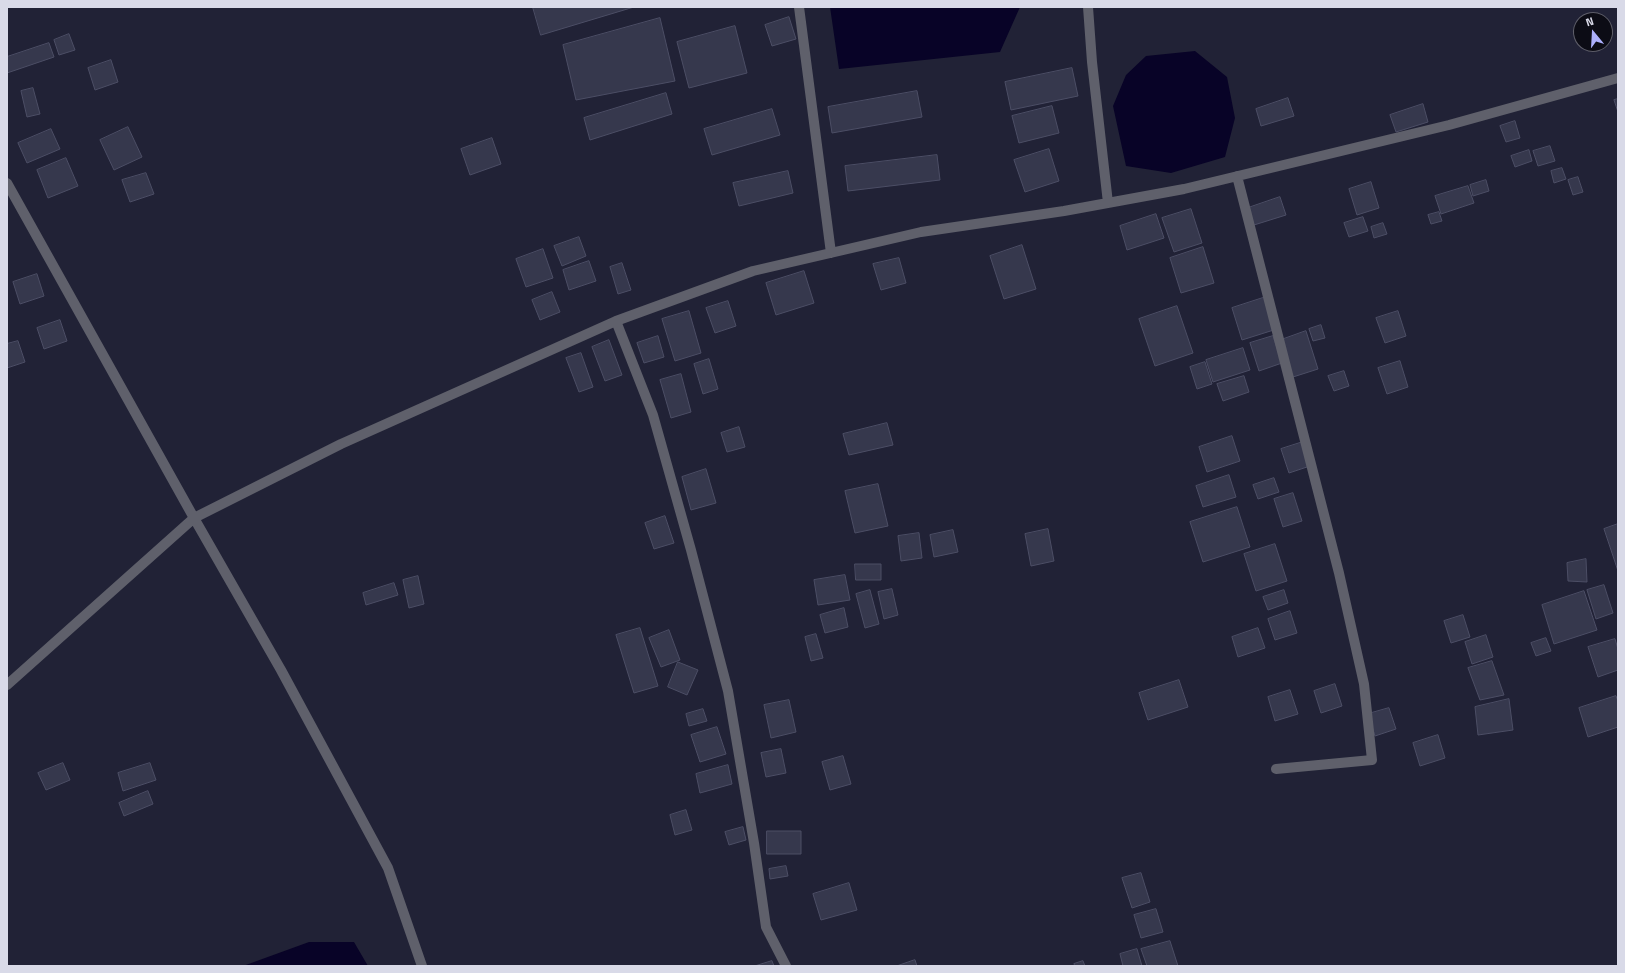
<!DOCTYPE html>
<style>
body{margin:0}
#map{position:relative;width:1625px;height:973px;overflow:hidden;background:#212236;font-family:"Titillium Web",sans-serif}
canvas{display:block}
.frame{position:absolute;inset:0;border:8px solid #d9dae8;pointer-events:none}
.north{position:absolute;left:1573px;top:12px;width:40px;height:40px;box-sizing:border-box;background:#0c0c15;border:1px solid #5e5e69;border-radius:50%;rotate:342deg;font-size:11px;font-weight:700;line-height:16px;text-align:center;color:#d9dae8}
.north::after{content:'';display:block;margin:auto;width:14px;height:18px;background:#acaffb;clip-path:polygon(50% 0,100% 100%,50% 72%,0 100%)}
</style>
<div id="map">
<canvas width="1625" height="973"></canvas>
<div class="frame"></div>
<div class="north">N</div>
</div>
<script>
const c = document.querySelector('canvas').getContext('2d');
c.lineJoin = 'round';
function fill(path, color) { c.fillStyle = color; c.fill(path, 'evenodd'); }
function stroke(path, color, width, dash) { c.strokeStyle = color; c.lineWidth = width; c.lineCap = dash ? 'butt' : 'round'; c.setLineDash(dash || []); c.stroke(path); }
fill(new Path2D(`
 M830,7h190l-20,45 -161,17z
 M1195,51l32,26 8,41 -10,39 -54,16 -45,-7 -13,-60 13,-31 20,-19z
 M309,942h45l14,24h-125z`), '#080327');
const building = new Path2D(`
 M533,7h101l-93,28z
 M789,17l7,22 -24,7 -7,-21z
 M660,18l15,63 -99,19 -13,-55z
 M735,26l12,47 -58,15 -12,-46z
 M69,34l6,16 -16,5 -5,-15z
 M49,43l5,14 -47,16v-16z
 M111,60l7,22 -23,8 -7,-22z
 M1072,68l6,28 -67,14 -6,-28z
 M33,88l7,26 -13,3 -6,-26z
 M917,91l5,26 -90,16 -4,-26z
 M666,93l6,21 -82,26 -6,-22z
 M1288,98l6,18 -33,10 -5,-17z
 M1618,99v13l-4,-12z
 M1423,104l5,18 -32,10 -6,-17z
 M1052,106l7,27 -40,10 -7,-27z
 M772,109l8,26 -68,20 -8,-26z
 M1515,121l5,17 -14,4 -6,-16z
 M128,127l14,30 -28,13 -14,-30z
 M51,129l9,20 -33,14 -9,-20z
 M492,138l9,26 -31,11 -9,-26z
 M1550,146l5,15 -17,5 -5,-15z
 M1049,149l10,32 -34,11 -11,-32z
 M1529,150l3,11 -17,6 -4,-11z
 M937,155l3,25 -92,11 -3,-25z
 M66,158l12,28 -30,12 -11,-28z
 M1562,168l4,11 -12,4 -3,-12z
 M788,171l5,22 -54,13 -6,-23z
 M146,173l8,21 -24,8 -8,-22z
 M1578,177l5,15 -10,3 -5,-15z
 M1486,180l3,11 -16,5 -3,-11z
 M1371,182l8,26 -22,7 -8,-26z
 M1468,186l6,17 -33,11 -6,-18z
 M1280,197l6,18 -32,10 -6,-17z
 M1191,209l11,34 -28,9 -12,-34z
 M1439,212l3,9 -11,3 -3,-9z
 M1156,214l8,24 -37,12 -7,-24z
 M1363,217l5,14 -19,6 -5,-14z
 M1383,223l4,11 -13,4 -3,-11z
 M579,237l7,19 -24,10 -8,-20z
 M1022,245l14,44 -32,10 -14,-43z
 M1203,247l11,36 -33,10 -11,-35z
 M543,249l10,29 -27,9 -10,-28z
 M899,258l7,25 -25,7 -8,-26z
 M589,261l7,20 -27,9 -6,-20z
 M622,263l9,27 -13,4 -8,-27z
 M804,271l10,32 -38,12 -10,-32z
 M37,274l7,22 -24,8 -7,-22z
 M552,292l8,20 -20,8 -8,-20z
 M1269,296l11,32 -38,12 -10,-32z
 M728,301l8,25 -21,7 -9,-25z
 M1177,306l16,47 -38,13 -16,-47z
 M689,311l12,42 -26,8 -13,-42z
 M1398,311l8,25 -21,7 -9,-25z
 M60,320l7,21 -23,8 -7,-21z
 M1321,325l4,13 -12,3 -4,-12z
 M1306,331l12,38 -25,8 -12,-37z
 M658,336l6,21 -20,6 -7,-20z
 M1273,336l9,27 -23,8 -9,-28z
 M609,340l13,35 -17,6 -13,-34z
 M18,341l7,21 -18,6v-24z
 M1243,348l7,22 -37,12 -7,-22z
 M581,353l12,34 -14,5 -13,-34z
 M709,359l9,30 -15,5 -9,-30z
 M1400,361l8,26 -21,7 -9,-26z
 M1205,362l7,22 -15,5 -7,-22z
 M1344,371l5,15 -15,5 -6,-15z
 M681,374l10,38 -20,6 -11,-38z
 M1244,376l5,16 -26,9 -6,-17z
 M887,423l6,22 -44,10 -6,-21z
 M739,427l6,20 -18,5 -6,-19z
 M1232,436l8,25 -33,11 -8,-25z
 M1303,442l7,24 -21,7 -8,-24z
 M706,469l10,34 -25,7 -9,-33z
 M1229,475l7,22 -33,10 -7,-21z
 M1274,478l5,14 -21,7 -5,-14z
 M878,484l10,42 -33,7 -10,-42z
 M1293,493l9,28 -19,6 -9,-28z
 M1237,507l13,40 -47,15 -13,-40z
 M665,516l9,27 -20,6 -9,-26z
 M1618,524v47l-14,-42z
 M1048,529l6,32 -23,5 -6,-32z
 M953,530l5,22 -24,5 -4,-22z
 M919,533l3,25 -21,3 -3,-25z
 M1275,544l12,37 -31,10 -12,-37z
 M1586,559l1,23 -19,-1 -1,-18z
 M855,564h26v16h-25z
 M845,575l5,25 -32,5 -4,-25z
 M418,576l6,28 -15,4 -6,-28z
 M394,583l4,12 -32,10 -3,-12z
 M1604,585l9,28 -17,6 -9,-29z
 M892,589l6,26 -14,4 -6,-27z
 M870,590l9,34 -14,4 -9,-34z
 M1284,590l4,13 -20,7 -5,-13z
 M1584,591l13,39 -43,14 -12,-39z
 M844,608l4,19 -23,6 -5,-18z
 M1290,611l7,22 -22,7 -7,-21z
 M1463,615l7,22 -19,6 -7,-22z
 M640,628l18,58 -24,7 -18,-58z
 M1258,628l7,20 -27,9 -6,-20z
 M669,630l11,30 -19,7 -12,-29z
 M816,634l7,24 -12,3 -6,-24z
 M1486,635l7,22 -21,7 -7,-22z
 M1546,638l5,13 -15,5 -5,-13z
 M1615,639l3,10v21l-20,7 -10,-30z
 M1492,661l12,34 -24,5 -12,-32z
 M678,662l20,8 -11,25 -19,-8z
 M1179,680l9,27 -40,13 -9,-27z
 M1335,684l7,22 -21,7 -7,-22z
 M1290,690l8,24 -23,7 -7,-24z
 M1616,696l2,5v26l-30,10 -9,-29z
 M1509,699l4,31 -35,5 -3,-28z
 M789,700l7,32 -25,6 -7,-33z
 M1389,708l7,21 -21,7 -7,-22z
 M703,709l4,12 -18,5 -3,-12z
 M717,727l9,27 -26,8 -9,-27z
 M1438,735l7,23 -25,8 -7,-23z
 M781,749l5,24 -20,4 -5,-24z
 M843,756l8,28 -21,6 -8,-28z
 M63,763l7,17 -24,10 -8,-17z
 M150,763l6,17 -33,11 -5,-18z
 M728,765l4,19 -32,9 -4,-19z
 M148,791l5,13 -29,12 -5,-13z
 M686,810l6,20 -17,5 -5,-20z
 M743,827l3,13 -17,5 -4,-13z
 M767,831h34v23h-34z
 M786,866l2,10 -18,3 -1,-10z
 M1141,873l9,29 -18,6 -10,-30z
 M849,883l8,27 -36,10 -8,-26z
 M1156,909l7,23 -22,6 -7,-23z
 M1170,941l8,25h-31l-6,-17z
 M1137,949l5,17h-19l-3,-12z
 M915,960l2,6h-20z
 M772,961l2,5h-19z
 M1083,961l2,5h-10l-1,-2z`);
fill(building, '#36384d');
stroke(building, '#4c4e65', 1);
stroke(new Path2D(`
 M799,7l32,246
 M1088,7l4,55 16,141
 M1237,176l102,397 25,111 8,76 -96,9
 M7,183l187,335 87,152 107,198 34,98
 M616,321l37,94 38,135 37,141 26,152 12,84 20,39
 M7,685l187,-167 147,-74 275,-123 137,-50 168,-39 143,-21 120,-22 265,-64 169,-47`), '#5f606b', 10);
</script>
